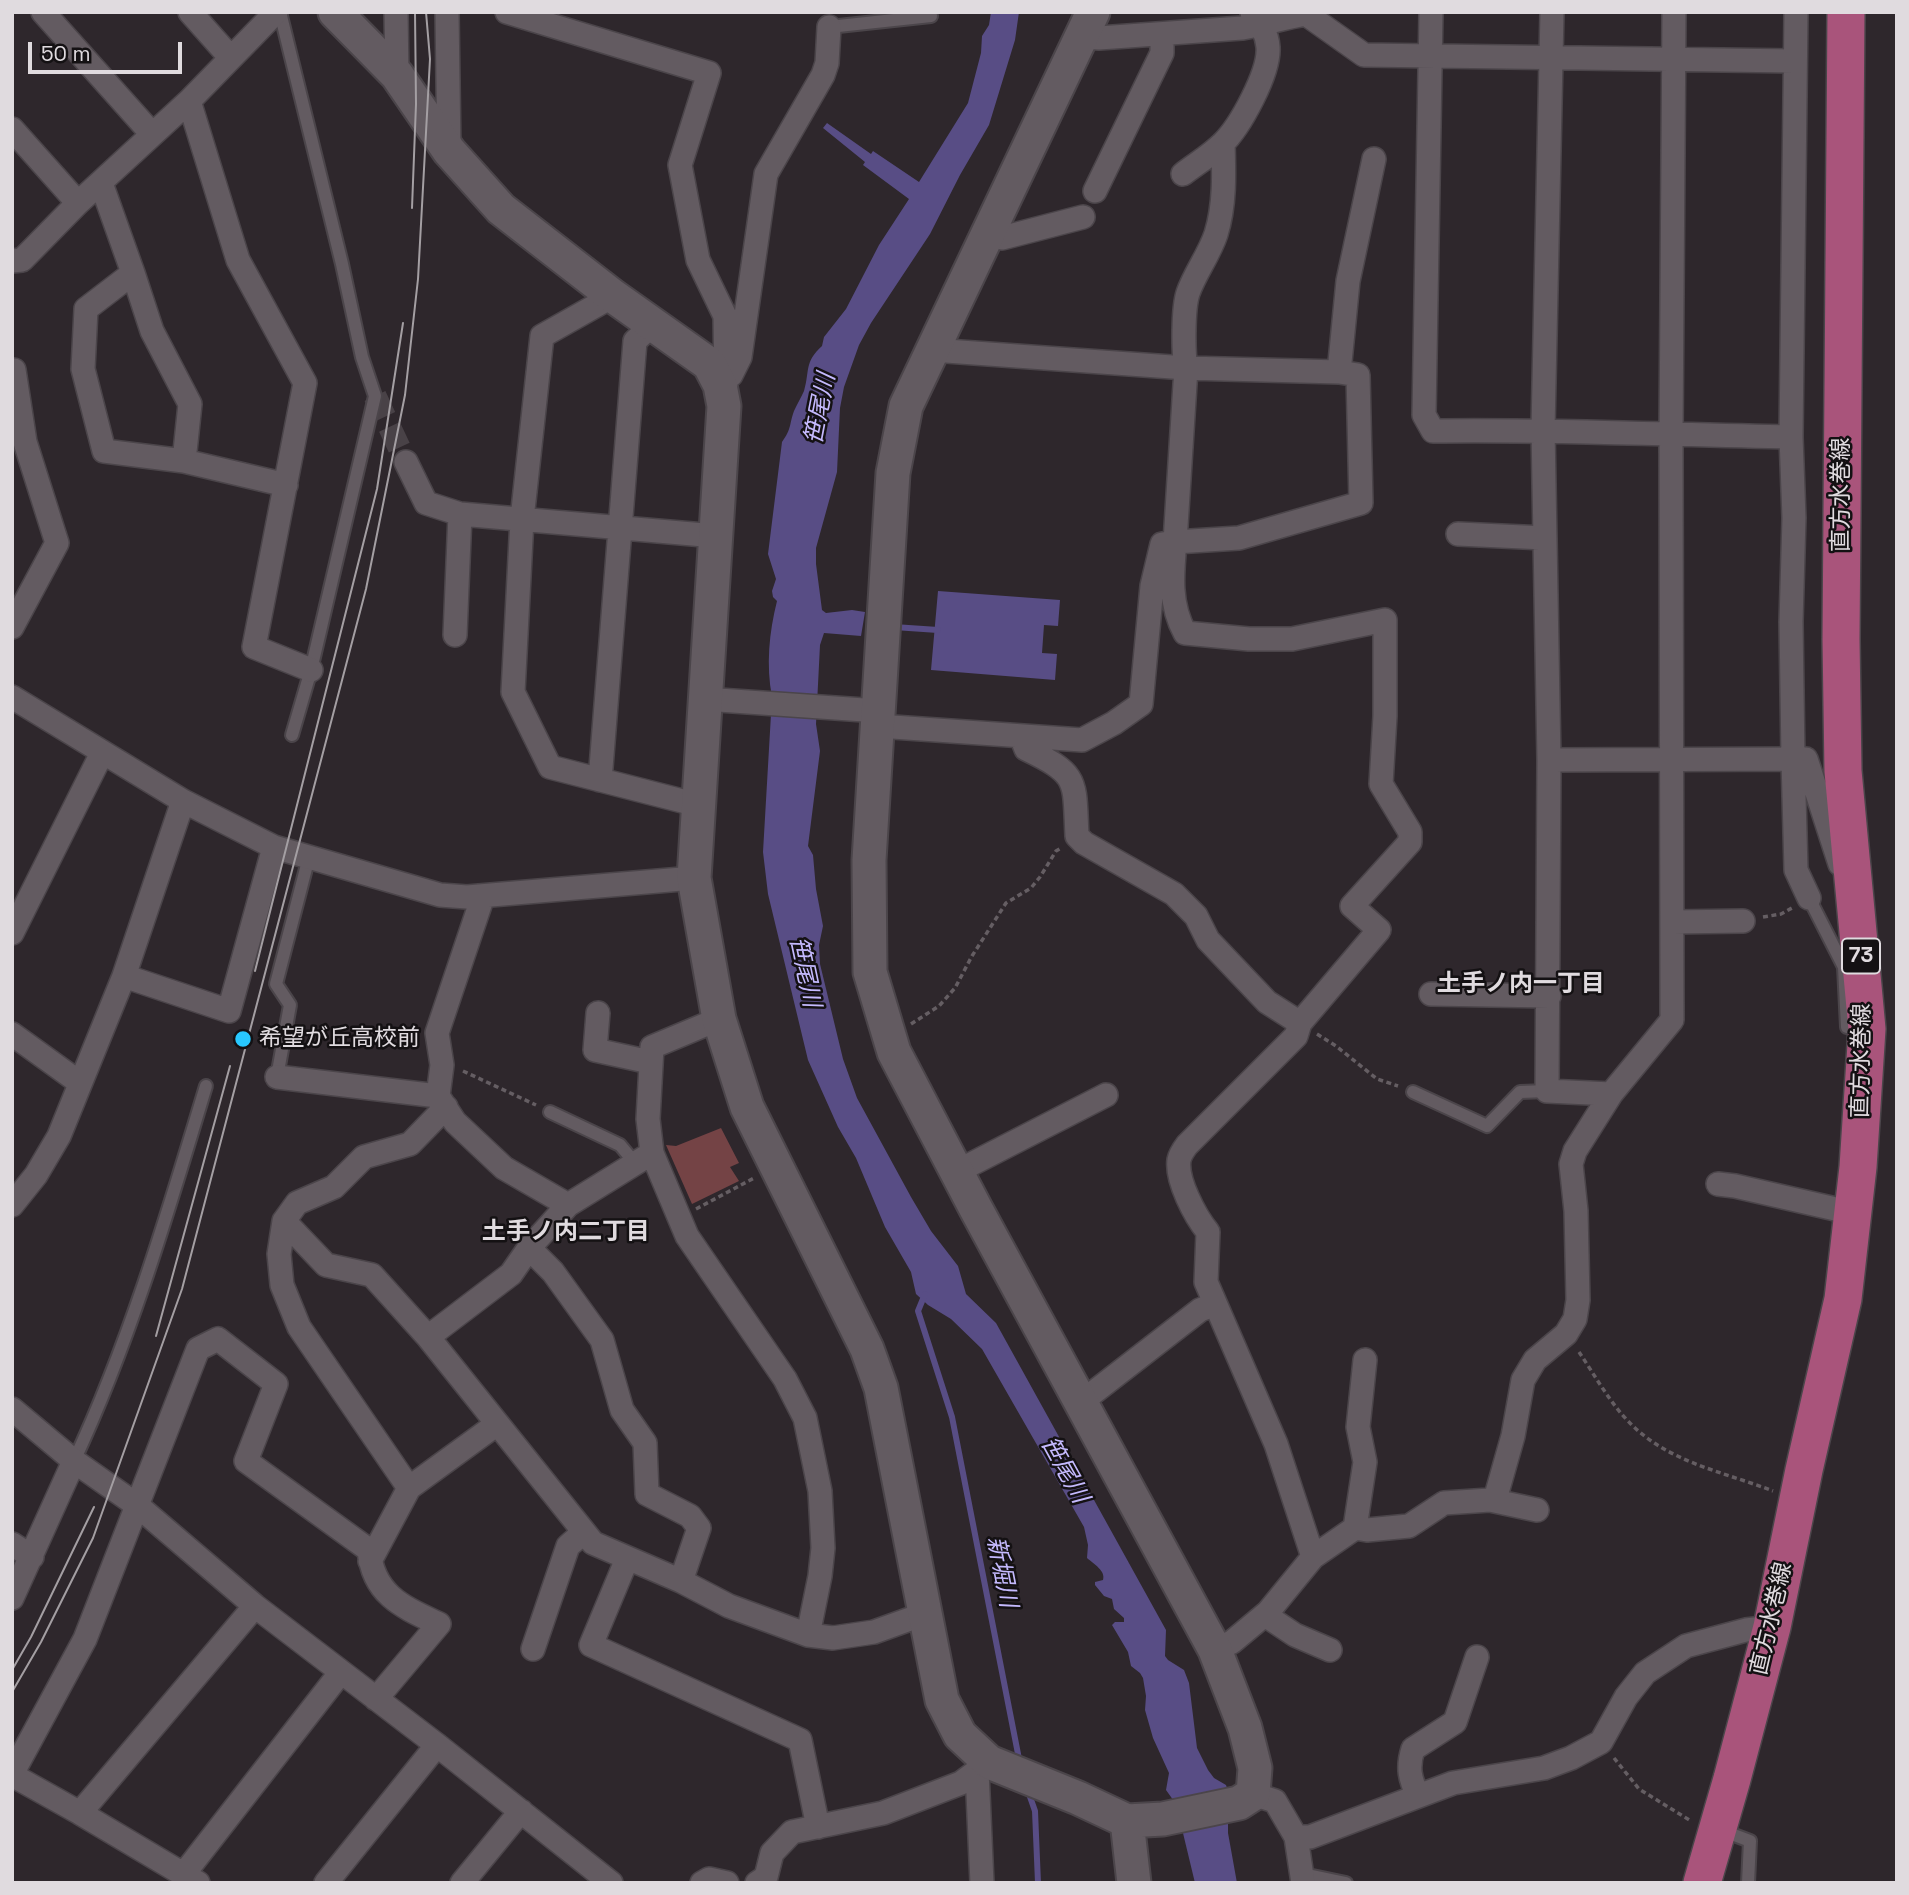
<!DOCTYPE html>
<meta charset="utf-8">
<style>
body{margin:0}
#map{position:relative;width:1909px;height:1895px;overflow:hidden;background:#2e272c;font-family:"Space Grotesk",sans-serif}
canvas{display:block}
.frame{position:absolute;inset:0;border:14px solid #e0dbdf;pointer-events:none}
.scale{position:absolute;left:28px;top:42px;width:154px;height:32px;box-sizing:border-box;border:4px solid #e0dbdf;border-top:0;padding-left:9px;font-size:21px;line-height:24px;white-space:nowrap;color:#e0dbdf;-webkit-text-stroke:5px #141113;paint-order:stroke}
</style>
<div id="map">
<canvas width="1909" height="1895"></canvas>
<div class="frame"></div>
<div class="scale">50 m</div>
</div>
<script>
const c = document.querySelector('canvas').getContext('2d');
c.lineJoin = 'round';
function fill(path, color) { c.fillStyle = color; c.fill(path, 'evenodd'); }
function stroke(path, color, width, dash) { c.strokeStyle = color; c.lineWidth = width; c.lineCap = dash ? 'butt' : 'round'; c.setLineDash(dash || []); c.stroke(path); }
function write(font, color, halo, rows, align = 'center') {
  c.font = font + ' "Space Grotesk","Noto Sans JP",sans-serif'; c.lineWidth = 5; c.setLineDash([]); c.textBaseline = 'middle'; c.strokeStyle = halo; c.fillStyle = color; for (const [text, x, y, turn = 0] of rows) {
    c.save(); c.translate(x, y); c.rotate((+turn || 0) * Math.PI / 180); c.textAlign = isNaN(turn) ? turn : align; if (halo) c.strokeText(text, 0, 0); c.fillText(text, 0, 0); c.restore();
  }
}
fill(new Path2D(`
 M721,1128l18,35 -9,4 9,14 -47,23 -26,-59 10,1z`), '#744345');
fill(new Path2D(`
 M991,12h28l-4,28 -26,85 -29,50 -30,59 -59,89 -12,22 -15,42 -4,21 -3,64 -21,76v16l6,46 4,3 26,-3 13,2 -4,24 -37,-3 -4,12 -4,79 4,27 -12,95 5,9 3,34 7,37 -4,19 1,19 23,95 14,39 54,99 20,34 27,35 8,28 30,29 170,307 -1,26 3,4 16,10 5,13 8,65 11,22 6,8 12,7 2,6v42l9,50h-42l-19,-79 -10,-14 3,-17 -16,-35 -8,-28 1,-14 -3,-18 -3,-5 -9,-7 -3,-14 -16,-27 3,-3h9v-4l-10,-9 -2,-10 -8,-3 -9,-11v-3l8,-2c3,-9 -9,-16 -16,-22l1,-13 -4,-18 -102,-178 -31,-30 -23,-14 -12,-11 -5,-22 -26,-45 -29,-69 -18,-31 -30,-67 -40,-166 -5,-42 9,-155c-6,-32 -3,-64 5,-96l-4,-4 -1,-6 4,-12 -8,-25 14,-112c10,-14 7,-17 12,-31 3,-7 7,-13 10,-20 6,-20 0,-29 18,-45l2,-9 22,-28 33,-64 30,-46 -46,-34 2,-3 -42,-34 4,-5 44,31 2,-3 46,31 49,-79 13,-50 1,-17 7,-11z
 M938,591l122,9 -2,26 -14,-1 -2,28 15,1 -2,26 -124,-10z`), '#584d85');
stroke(new Path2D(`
 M894,627l44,3
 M925,1294l-7,17 34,106 68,347
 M1028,1791l7,20 3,72`), '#584d85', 6);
stroke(new Path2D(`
 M375,396l31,66`), '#494247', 23, [23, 11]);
const lane = new Path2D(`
 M280,12l62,252 20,93 13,39 -64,274 -19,65
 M829,27l102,-11
 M1809,898l35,69 3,60 16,2
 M277,1077l13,-72 -14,-21 33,-127
 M1413,1092l74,34 33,-34 27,-1
 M550,1112l70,33 15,18
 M74,1461c56,-120 94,-249 132,-375
 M1721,1830l29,11 -2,42
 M1303,1874l43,9`);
const street = new Path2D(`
 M43,12l109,122
 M190,12l40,45
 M396,12l1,63
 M447,12l2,139
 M507,12l202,61 -29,92 18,95 27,56 1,68
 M1431,12l-7,403 9,16c120,-2 239,4 358,6
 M1552,12l-9,417 6,331 -2,331 64,3
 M1796,12l-5,425 3,81 -3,104 2,137 3,111 13,28
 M1083,37l16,1 143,-10c22,-3 42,-11 64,-14l58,41 430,6
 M189,101l49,159 67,123 -51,264 57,23
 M12,129l66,74
 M1183,174c13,-10 28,-19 39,-30 18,-17 48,-72 46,-97 -1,-14 -7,-24 -16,-34
 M101,183l32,90 -47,36 -3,60 21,82 80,10 102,24
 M1095,191l67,-138v-19
 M988,232l14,6 81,-21
 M12,261l10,-1 56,-57 111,-102 87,-89
 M133,273l19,58 38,73 -6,57
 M613,296l-71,40 -20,183 -9,173 37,75 148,38
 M932,350l254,18 153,4 19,3 3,128 -122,35 -64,4c-3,32 -6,62 10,91l64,6h43l93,-19v96l-4,68 29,48v10l-58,64 27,24 -79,93 -4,13 -109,109c-3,4 -7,10 -8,15 -3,20 16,56 29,72l-2,50 70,162 37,113
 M1339,372l9,-91 26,-122
 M731,375l9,-18 26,-183 57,-99 4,-12 2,-36
 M406,462l20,41 34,11
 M1458,534l87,4
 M12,627l45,-84 -32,-101 -11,-72
 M455,635l5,-121 256,22
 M12,697l171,104 91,46 166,48 27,2 227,-19
 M704,699l175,12
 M878,726l204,14 32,-17 27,-19 11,-118 10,-42 13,-2 11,-174c-3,-16 -3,-60 2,-75 7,-20 21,-38 28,-59 9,-29 8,-60 7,-91
 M1021,736l5,13c54,26 48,31 51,87l7,7 90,51 22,22 12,24 59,62 33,21
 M1549,760l257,-1 34,105
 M600,780l35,-439 18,-17
 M1673,922l70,-1
 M12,933l90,-180
 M124,976l105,35 45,-164
 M1431,994l118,2
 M598,1013l-3,37 55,12
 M719,1019l-67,28 -4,72 4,34 35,83 98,143 20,39 15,73 3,57 -3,28 -12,59
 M12,1034l68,49
 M277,1077l161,19 17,26 49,46 64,37
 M438,1096l4,-31 -5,-32 46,-137
 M652,1153l-84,52 -39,43 -18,26 -83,63 165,206 88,38 48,25 79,29 25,3 41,-6 50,-18
 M956,1172l150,-77
 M1718,1184l17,2 118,27
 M12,1205l24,-30 23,-39 65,-160 59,-175
 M284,1221l-5,33 3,31 17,42 110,161 88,-64
 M529,1248l24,24 49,68 20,70 23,33 2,51 43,22 9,12 -18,53
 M428,1337l-56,-62 -46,-10 -42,-44 13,-18 37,-16 30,-30 46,-13 36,-37
 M1080,1403l120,-93 15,-6
 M12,1409l62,52 64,45 117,100 182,139 174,138
 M1490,1500l47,10
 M1355,1528l10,-66 -7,-35 7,-67
 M12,1544l20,13
 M627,1559l-36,86 209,95 18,87
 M370,1561l39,-73
 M12,1598l62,-137
 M1265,1615l30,20 35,15
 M533,1649l35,-103 16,-14
 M1215,1650l17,-8 36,-30 45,-55 42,-29 12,2 42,-4 35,-23 46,-3 6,-4 17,-60 10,-56 12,-20 31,-26 9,-15 3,-19 -2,-89 -5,-47 4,-13 36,-57 61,-74 -1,-585 3,-423
 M977,1771l5,112
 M12,1774l73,-135 113,-290 20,-10 58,45 -30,77 123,89c4,45 34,57 70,74l-63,75
 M12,1775l68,38
 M1253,1794l22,7 21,36 7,46
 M1418,1796c-8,-17 -11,-28 -5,-47l42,-27 22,-65
 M1296,1837h14l143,-54 91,-15 27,-10 30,-16 25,-45 19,-24 41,-27 60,-16 26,-3
 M183,1875l158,-203
 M198,1883l-118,-70 175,-207
 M326,1883l111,-138
 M462,1883l59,-72
 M702,1883l7,-4 18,4
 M757,1883l9,-6 6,-24 20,-21 91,-19 78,-30 28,-21`);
const secondary = new Path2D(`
 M335,12l62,63 52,76 52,58 112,87 96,68 11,21 4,21 -30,472 25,141 28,88 120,242 14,39 61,312 18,35 29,27 89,36 49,23 36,-2 76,-16 14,-9 2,-26 -10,-40 -30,-78 -239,-441 -82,-157 -24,-80 -1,-112 24,-387 13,-67 187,-394
 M1127,1821l7,62`);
const primary = new Path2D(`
 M1702,1883l30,-104 40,-152 32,-157 39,-171 15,-132 9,-138 -24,-258 -2,-132 5,-627`);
stroke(lane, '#4b454a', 16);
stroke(street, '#4b454a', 26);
stroke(secondary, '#4b454a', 37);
stroke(primary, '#4b454a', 40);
stroke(new Path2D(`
 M1763,917l18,-3 11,-6
 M911,1024l28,-18 16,-18 17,-32 34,-53 25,-15 9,-11 16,-26 5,-3
 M1317,1034l19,12 41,33 21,7
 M463,1071l73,34
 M696,1209l58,-31
 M1579,1352c15,22 31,51 50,70 38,40 95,50 144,69
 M1614,1758l25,31 52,32`), '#655e63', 3.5, [5, 3.5]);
stroke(lane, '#635b61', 12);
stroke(street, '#635b61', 23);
stroke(secondary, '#635b61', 33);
stroke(primary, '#a9547b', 37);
stroke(new Path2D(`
 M412,208l4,-104 -1,-92
 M255,971l122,-482 26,-166
 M156,1336l74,-270
 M12,1670l19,-33 63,-130
 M12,1692l29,-50 52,-104 89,-249 184,-700 39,-194 13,-116 12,-220 -4,-47`), '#a49fa3', 2);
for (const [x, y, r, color] of [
 [243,1039,9,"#28c8ff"]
]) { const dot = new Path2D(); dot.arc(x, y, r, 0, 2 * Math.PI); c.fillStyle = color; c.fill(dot); stroke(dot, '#141113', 2.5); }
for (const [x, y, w] of [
 [1861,956,38]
]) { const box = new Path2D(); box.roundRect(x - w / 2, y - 17.5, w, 35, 5); c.fillStyle = '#141113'; c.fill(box); stroke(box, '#e0dbdf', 2); }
write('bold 21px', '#e0dbdf', null, [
 ["73",1861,956]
]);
write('23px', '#e0dbdf', '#141113', [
 ["直方水巻線",1842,495,-90],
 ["直方水巻線",1862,1061,-89],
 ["直方水巻線",1772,1619,-77]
]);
write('23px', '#e0dbdf', '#141113', [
 ["希望が丘高校前",259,1039]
], 'left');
write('italic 24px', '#c5bafe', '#141113', [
 ["笹尾川",821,409,-79],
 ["笹尾川",804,972,78],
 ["笹尾川",1064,1470,61],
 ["新堀川",1001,1572,79]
]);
write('bold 24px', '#e0dbdf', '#141113', [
 ["土手ノ内一丁目",1521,984],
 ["土手ノ内二丁目",566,1232]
]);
</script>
